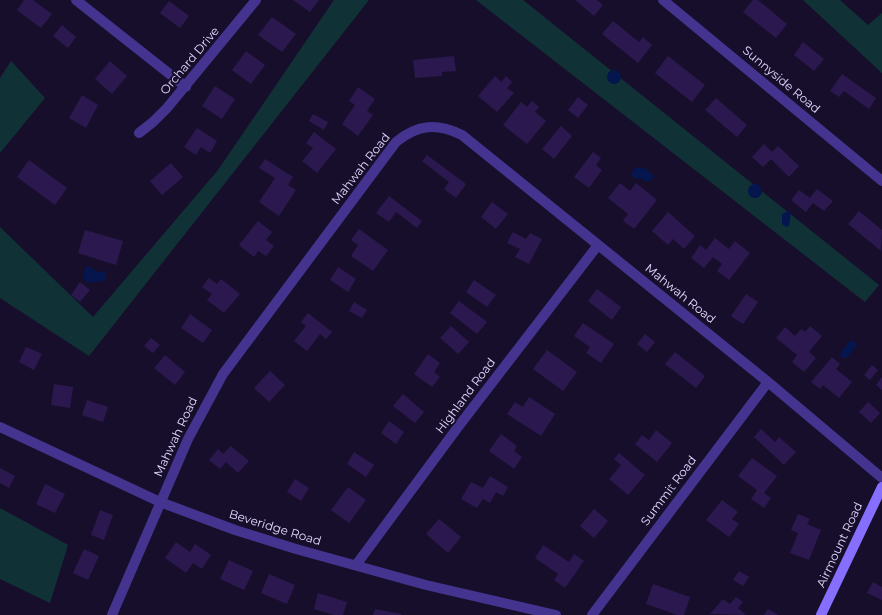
<!DOCTYPE html>
<style>
body{margin:0}
canvas{display:block;background:#170e2b}
</style>
<canvas width="882" height="615"></canvas>
<script>
const c = document.querySelector('canvas').getContext('2d');
c.lineJoin = 'round';
function fill(path, color) { c.fillStyle = color; c.fill(path, 'evenodd'); }
function stroke(path, color, width, dash) { c.strokeStyle = color; c.lineWidth = width; c.lineCap = dash ? 'butt' : 'round'; c.setLineDash(dash || []); c.stroke(path); }
function write(font, color, halo, rows, align = 'center') {
  c.font = font + ' Montserrat,sans-serif'; c.lineWidth = 4; c.setLineDash([]); c.textBaseline = 'middle'; c.strokeStyle = halo; c.fillStyle = color; for (const [text, x, y, turn = 0] of rows) {
    c.save(); c.translate(x, y); c.rotate((+turn || 0) * Math.PI / 180); c.textAlign = isNaN(turn) ? turn : align; if (halo) c.strokeText(text, 0, 0); c.fillText(text, 0, 0); c.restore();
  }
}
fill(new Path2D(`
 M334,0h35l-280,356 -89,-58v-71l93,90 125,-147z
 M476,0h47l356,285 -14,17z
 M803,0h37l28,25 14,-12v60z
 M11,61l34,37 -45,55v-75z
 M0,508l68,37 -18,58 -50,-24z`), '#103236');
fill(new Path2D(`
 M607 77a7 7 0 1 1 14 0a7 7 0 1 1-14 0Z
 M638,167l8,2 7,6v4l-4,3 -8,-3 -7,-1 -2,-2c-1,-4 2,-8 6,-9z
 M748 191a7 7 0 1 1 14 0a7 7 0 1 1-14 0Z
 M788,211l3,2 -2,13 -3,1 -4,-3v-10z
 M87,266l3,1 7,5 6,-1 3,3v5c-4,4 -10,1 -15,4l-6,-2c-2,-4 -2,-11 2,-15z
 M851,340l4,2 2,3 -10,13h-5l-2,-5z`), '#05154d');
fill(new Path2D(`
 M24,0h9l19,14 -11,14 -24,-18z
 M293,0h26l-9,12z
 M575,0h22l6,5 -9,11z
 M753,0h5l29,24 -11,14 -33,-26z
 M169,1l20,15 -9,12 -20,-15z
 M272,17l24,17 -14,18 -24,-17z
 M613,21l26,21 4,-5 9,8 -14,18 -36,-29z
 M62,25l14,12 -8,11 -15,-12z
 M803,42l21,17 -10,12 -20,-16z
 M246,51l19,14 -14,19 -19,-14z
 M454,56l2,15 -14,1v4l-27,2 -2,-18z
 M668,56l37,29 -13,17 -37,-29z
 M110,61l17,15 -15,18 -17,-15z
 M842,74l34,24 -7,11 -25,-18 -5,6 -9,-6z
 M495,76l6,6 5,-6 6,6 -5,6 7,5 -17,19 -19,-16z
 M215,86l20,13 -13,20 -20,-13z
 M358,87l17,12 -8,12 6,4 -15,21 -16,-12 13,-19 -6,-4z
 M82,95l16,10 -12,23 -17,-10z
 M578,97l10,8 -10,13 -10,-8z
 M716,98l31,27 -10,12 -32,-27z
 M532,101l7,6 -4,5 11,9 -19,23 -24,-19 18,-23 6,5z
 M313,114l15,8 -4,8 -15,-9z
 M561,126l11,10 -18,23 -12,-10z
 M197,128l20,13 -7,12 -9,-6 -5,8 -12,-8z
 M314,132l22,17 -19,24 -15,-12 11,-13 -7,-5z
 M764,144l8,8 6,-6 21,20 -10,11 -18,-18 -8,8 -11,-10z
 M593,152l8,6 -5,7 6,5 -13,18 -15,-11z
 M427,155l39,29 -10,14 -12,-9 5,-7 -27,-21z
 M265,159l28,18 -5,8 8,5 -17,26 -20,-14 16,-24 -16,-10z
 M29,160l38,28 -12,17 -38,-28z
 M171,163l12,14 -21,18 -12,-14z
 M620,183l10,8 6,-8 21,17 -23,29 -11,-8 5,-7 -20,-16z
 M817,189l16,12 -9,10 -11,-8 -7,9 -15,-12 8,-10 11,8z
 M389,196l33,25 -5,7 -21,-16 -7,10 -13,-9z
 M492,202l16,12 -12,15 -15,-12z
 M859,211l23,19 -1,21 -33,-27z
 M668,212l27,24 -11,13 -11,-10 -5,6 -16,-14z
 M258,221l14,11 -6,8 8,6 -8,10 -8,-5 -4,6 -15,-12z
 M359,229l29,21 -15,21 -22,-15 7,-11 -7,-5z
 M85,230l38,11 -7,24 -38,-12z
 M513,232l13,7 4,-6 12,6 -13,25 -14,-7 5,-8 -13,-6z
 M715,238l14,11 6,-8 15,12 -21,27 -12,-9 5,-7 -9,-7 -9,11 -13,-10 9,-13 6,5z
 M338,267l18,12 -8,13 -18,-12z
 M209,278l8,6 4,-5 19,15 -16,19 -17,-13 5,-6 -10,-7z
 M474,280l22,15 -9,12 -21,-15z
 M80,282l10,8 -10,12 -9,-7z
 M597,289l24,18 -9,13 -24,-19z
 M746,294l12,8 -15,22 -12,-8z
 M459,301l28,21 -10,12 -27,-21z
 M354,302l13,8 -5,8 -13,-7z
 M308,313l24,19 -6,7 -6,-5 -13,17 -13,-10 12,-15 -5,-4z
 M190,314l22,16 -9,13 -22,-15z
 M583,323l31,21 -13,19 -15,-10 4,-6 -16,-11z
 M451,326l18,16 -11,12 -18,-16z
 M810,326l12,10 -13,16 7,6 -12,14 -12,-10 5,-7 -21,-17 9,-11 10,9 6,-7 4,3z
 M645,334l10,8 -8,10 -10,-8z
 M151,338l9,7 -7,8 -9,-7z
 M26,347l16,7 -8,16 -15,-8z
 M547,350l30,22 -14,19 -30,-22z
 M675,352l30,24 -9,12 -31,-24z
 M428,354l12,9 -6,9 6,5 -8,10 -18,-13z
 M165,355l20,17 -10,13 -21,-17z
 M832,357l8,7 -4,5 16,13 -13,16 -16,-13 -3,4 -9,-7z
 M872,365l6,5 -8,10 -6,-5z
 M270,371l15,14 -16,17 -15,-14z
 M882,377v13l-6,-5z
 M54,384l19,3 -3,21 -19,-3z
 M403,394l21,18 -9,11 -22,-17z
 M529,397l26,17 -14,22 -34,-22 8,-12 8,5z
 M87,400l21,7 -5,15 -21,-7z
 M868,402l12,11 -9,10 -12,-11z
 M389,421l15,11 -8,12 -15,-11z
 M761,429l14,13 4,-5 17,15 -12,13 -30,-28z
 M656,430l16,13 -15,19 -22,-18 7,-9 7,5z
 M501,434l16,12 -3,5 8,6 -8,12 -25,-18z
 M231,446l18,15 -11,12 -12,-11 -6,7 -11,-9 9,-11 5,5z
 M354,452l20,13 -8,12 -19,-13z
 M619,453l26,22 -17,20 -19,-16 12,-14 -7,-6z
 M752,458l25,18 -13,17 7,5 -7,10 -13,-9 6,-9 -19,-14z
 M0,468l15,8 -6,12 -9,-5z
 M490,476l18,11 -5,9 -7,-4 -6,11 -7,-4 -6,9 -16,-9 10,-17 12,6z
 M295,479l14,9 -8,13 -14,-9z
 M45,484l20,10 -10,19 -19,-9z
 M348,487l18,13 -17,23 -18,-13z
 M722,500l16,12 -6,7 7,5 -10,13 -23,-17z
 M594,509l14,12 -14,17 -14,-12z
 M100,510l13,5 -9,25 -13,-5z
 M798,514l12,5 -3,5 14,6 -12,30 -19,-7 8,-20 -7,-3z
 M439,519l22,18 -13,16 -22,-19z
 M176,542l14,10 5,-8 16,11 -9,14 -9,-6 -7,10 -21,-15z
 M543,545l26,17 5,-8 10,7 -19,27 -11,-8 4,-6 -23,-16z
 M84,549l15,7 -11,24 -15,-7z
 M229,560l24,11 -9,19 -24,-11z
 M739,571l10,6 -6,9 -10,-6z
 M269,574l26,11 -8,19 -26,-11z
 M873,582l9,5v13l-15,-7z
 M653,584l37,13 -6,18h-7l-31,-11z
 M318,593l29,9 -4,13h-9l-20,-6z
 M736,597l7,5 -5,6 7,6 -1,1 -34,-1 13,-15 7,5z
 M375,609l26,5v1h-28z
 M768,609l10,6h-14z`), '#2a184e');
stroke(new Path2D(`
 M76,0l110,87
 M663,0l219,181
 M139,133l14,-11 14,-14 89,-108
 M0,427l160,75 75,28 61,19 130,36 130,30
 M356,565l102,-138 140,-182
 M112,615l76,-176 35,-65 173,-232c22,-18 41,-19 66,-7l306,247 114,96
 M592,615l176,-233`), '#44348f', 10);
stroke(new Path2D(`
 M821,615l61,-128`), '#866fff', 10);
write('12px', '#e2d8ff', '#170e2b', [
 ["Orchard Drive",190,61,-50],
 ["Sunnyside Road",781,80,40],
 ["Mahwah Road",361,169,-52],
 ["Mahwah Road",680,294,39],
 ["Highland Road",466,396,-53],
 ["Mahwah Road",176,437,-65],
 ["Summit Road",669,491,-53],
 ["Beveridge Road",275,528,17],
 ["Airmount Road",840,545,-65]
]);
</script>
